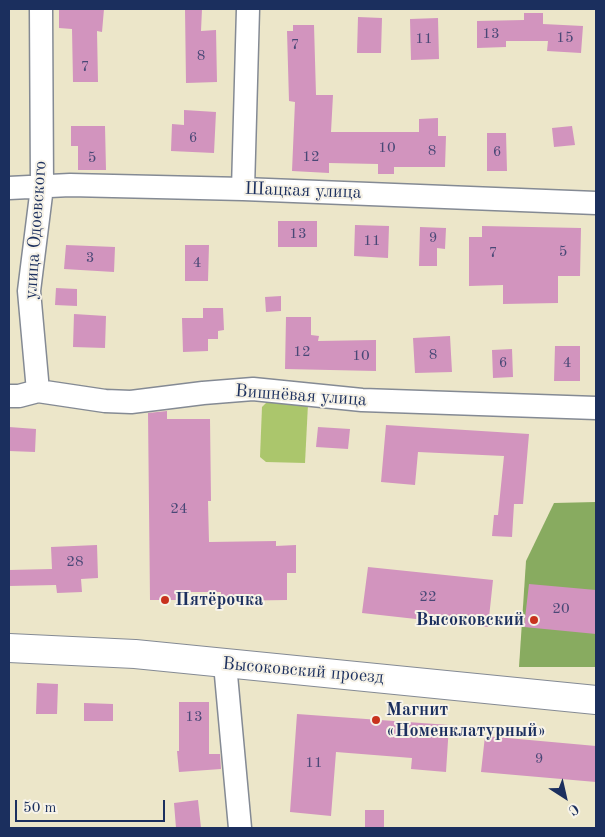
<!DOCTYPE html>
<meta charset="utf-8">
<style>
body{margin:0}
#map{position:relative;width:605px;height:837px;overflow:hidden;background:#ece6c9;font-family:"Old Standard TT",serif}
canvas{display:block}
.frame{position:absolute;inset:0;border:10px solid #1b2f5e;pointer-events:none}
.north{position:absolute;left:540px;top:772px;width:50px;height:50px;-webkit-text-stroke:4px #f7f3e8;paint-order:stroke;rotate:145deg;font-size:14px;font-weight:700;line-height:20px;text-align:center;color:#1b2f5e}
.north::after{content:'';display:block;margin:auto;width:18px;height:22px;background:#1b2f5e;clip-path:polygon(50% 0,100% 100%,50% 72%,0 100%)}
.scale{position:absolute;left:15px;top:800px;width:150px;height:22px;box-sizing:border-box;border:2px solid #1b2f5e;border-top:0;padding-left:6px;font-size:15px;line-height:18px;white-space:nowrap;color:#1b2f5e;-webkit-text-stroke:4px #f7f3e8;paint-order:stroke}
</style>
<div id="map">
<canvas width="605" height="837"></canvas>
<div class="frame"></div>
<div class="north">С</div>
<div class="scale">50 m</div>
</div>
<script>
const c = document.querySelector('canvas').getContext('2d');
c.lineJoin = 'round';
function fill(path, color) { c.fillStyle = color; c.fill(path, 'evenodd'); }
function stroke(path, color, width, dash) { c.strokeStyle = color; c.lineWidth = width; c.lineCap = dash ? 'butt' : 'round'; c.setLineDash(dash || []); c.stroke(path); }
function write(font, color, halo, rows, align = 'center') {
  c.font = font + ' "Old Standard TT",serif'; c.lineWidth = 4; c.setLineDash([]); c.textBaseline = 'middle'; c.strokeStyle = halo; c.fillStyle = color; for (const [text, x, y, turn = 0] of rows) {
    c.save(); c.translate(x, y); c.rotate((+turn || 0) * Math.PI / 180); c.textAlign = isNaN(turn) ? turn : align; if (halo) c.strokeText(text, 0, 0); c.fillText(text, 0, 0); c.restore();
  }
}
fill(new Path2D(`
 M268,401l40,3 -3,59 -39,-1 -6,-5 2,-50z`), '#abc66c');
fill(new Path2D(`
 M596,502v165h-77l7,-106 28,-58z`), '#88ab60');
fill(new Path2D(`
 M59,9h45l-2,23 -5,-1 1,51h-25l-1,-53 -13,-1z
 M185,9h17l-1,22 15,-1 1,52 -31,1z
 M524,13h19v11l40,2 -2,27 -34,-2 1,-10h-42v6l-29,1v-27l47,-1z
 M358,17l24,1 -1,35h-24z
 M438,18l1,41 -28,1 -1,-41z
 M293,25h21l2,70h17l-2,37h88v-13l19,-1v18h8l-1,31h-51v7h-16v-10l-49,-1v10l-37,-2 3,-69 -6,-1 -2,-70h6z
 M184,110l32,2 -2,41 -43,-2 1,-27 12,1z
 M71,126h34l1,44h-28v-24h-7z
 M572,126l3,19 -21,2 -2,-19z
 M487,133h19l1,38h-20z
 M278,221h39v26h-39z
 M355,225l34,1 -1,32 -34,-2z
 M482,226l99,2 -1,48h-22v27l-55,1v-19l-34,1v-49h13z
 M420,227l26,1 -1,21 -8,-1v18h-18z
 M66,245l49,2 -1,25 -50,-3z
 M185,245h24l-1,36h-23z
 M56,288l21,1v17l-22,-1z
 M281,296v15l-15,1 -1,-15z
 M203,308h20l1,22 -6,1v8h-10v12l-25,1 -1,-34h21z
 M74,314l32,2 -1,32 -32,-1z
 M286,317h25v18l8,1 -1,5 58,-1v31l-91,-2z
 M450,336l2,36 -37,1 -2,-35z
 M555,346h25v35h-26z
 M512,349l1,28 -20,1 -1,-28z
 M167,411v8h43l1,82h-3l1,41 67,-1v5l20,-1v28h-9v27l-66,1v-9h-41v8h-30l-2,-187z
 M386,425l143,9 -6,70h-9l-2,33 -20,-1 2,-21h4l6,-59 -86,-4 -3,33 -34,-3z
 M9,427l27,2 -1,23 -26,-1z
 M318,427l32,2 -2,20 -32,-2z
 M97,545l1,33 -17,1 1,13 -25,1 -1,-8 -47,1v-16l43,-1 -1,-22z
 M368,567l125,13 -5,47 -126,-14z
 M529,584l67,6v44l-72,-7z
 M37,683l21,1 -1,30h-21z
 M179,702h30v52h11l1,15 -42,3 -2,-21h2z
 M84,703l29,1v17h-29z
 M297,714l152,11 -3,47 -35,-3 1,-11 -76,-6 -5,64 -41,-4z
 M485,736l111,10v36l-115,-10z
 M198,800l3,28h-25l-2,-25z
 M365,810h19v18h-19z`), '#d294be');
const minor = new Path2D(`
 M9,188l61,-3 173,4 353,14
 M243,189l5,-180
 M38,391l-9,-100 13,-104 -1,-178
 M9,396h10l19,-5 67,10 26,1 72,-9 50,-4 109,11 234,8
 M225,664l15,164`);
const tertiary = new Path2D(`
 M9,648l126,6 461,46`);
stroke(minor, '#848a94', 25);
stroke(tertiary, '#848a94', 30);
stroke(minor, '#fff', 22);
stroke(tertiary, '#fff', 28);
for (const [x, y, r, color] of [
 [165,600,5,"#c8321e"],
 [534,620,5,"#c8321e"],
 [376,720,5,"#c8321e"]
]) { const dot = new Path2D(); dot.arc(x, y, r, 0, 2 * Math.PI); c.fillStyle = color; c.fill(dot); stroke(dot, '#f7f3e8', 2); }
write('15px', '#494876', null, [
 ["13",491,34],
 ["15",565,38],
 ["11",424,39],
 ["7",295,45],
 ["8",201,56],
 ["7",85,67],
 ["6",193,138],
 ["10",387,148],
 ["8",432,151],
 ["6",497,152],
 ["12",311,157],
 ["5",92,158],
 ["13",298,234],
 ["9",433,238],
 ["11",372,241],
 ["5",563,252],
 ["7",493,253],
 ["3",90,258],
 ["4",197,263],
 ["12",302,352],
 ["8",433,355],
 ["10",361,356],
 ["6",503,363],
 ["4",567,363],
 ["24",179,509],
 ["28",75,562],
 ["22",428,597],
 ["20",561,609],
 ["13",194,717],
 ["9",539,759],
 ["11",314,763]
]);
write('18px', '#1b2f5e', '#f7f3e8', [
 ["Шацкая улица",303,191,2],
 ["улица Одоевского",36,230,-86],
 ["Вишнёвая улица",301,396,4],
 ["Высоковский проезд",303,671,5]
]);
write('bold 18px', '#1b2f5e', '#f7f3e8', [
 ["Пятёрочка",175,600],
 ["Высоковский",524,620,"right"],
 ["Магнит",386,710],
 ["«Номенклатурный»",386,731]
], 'left');
</script>
